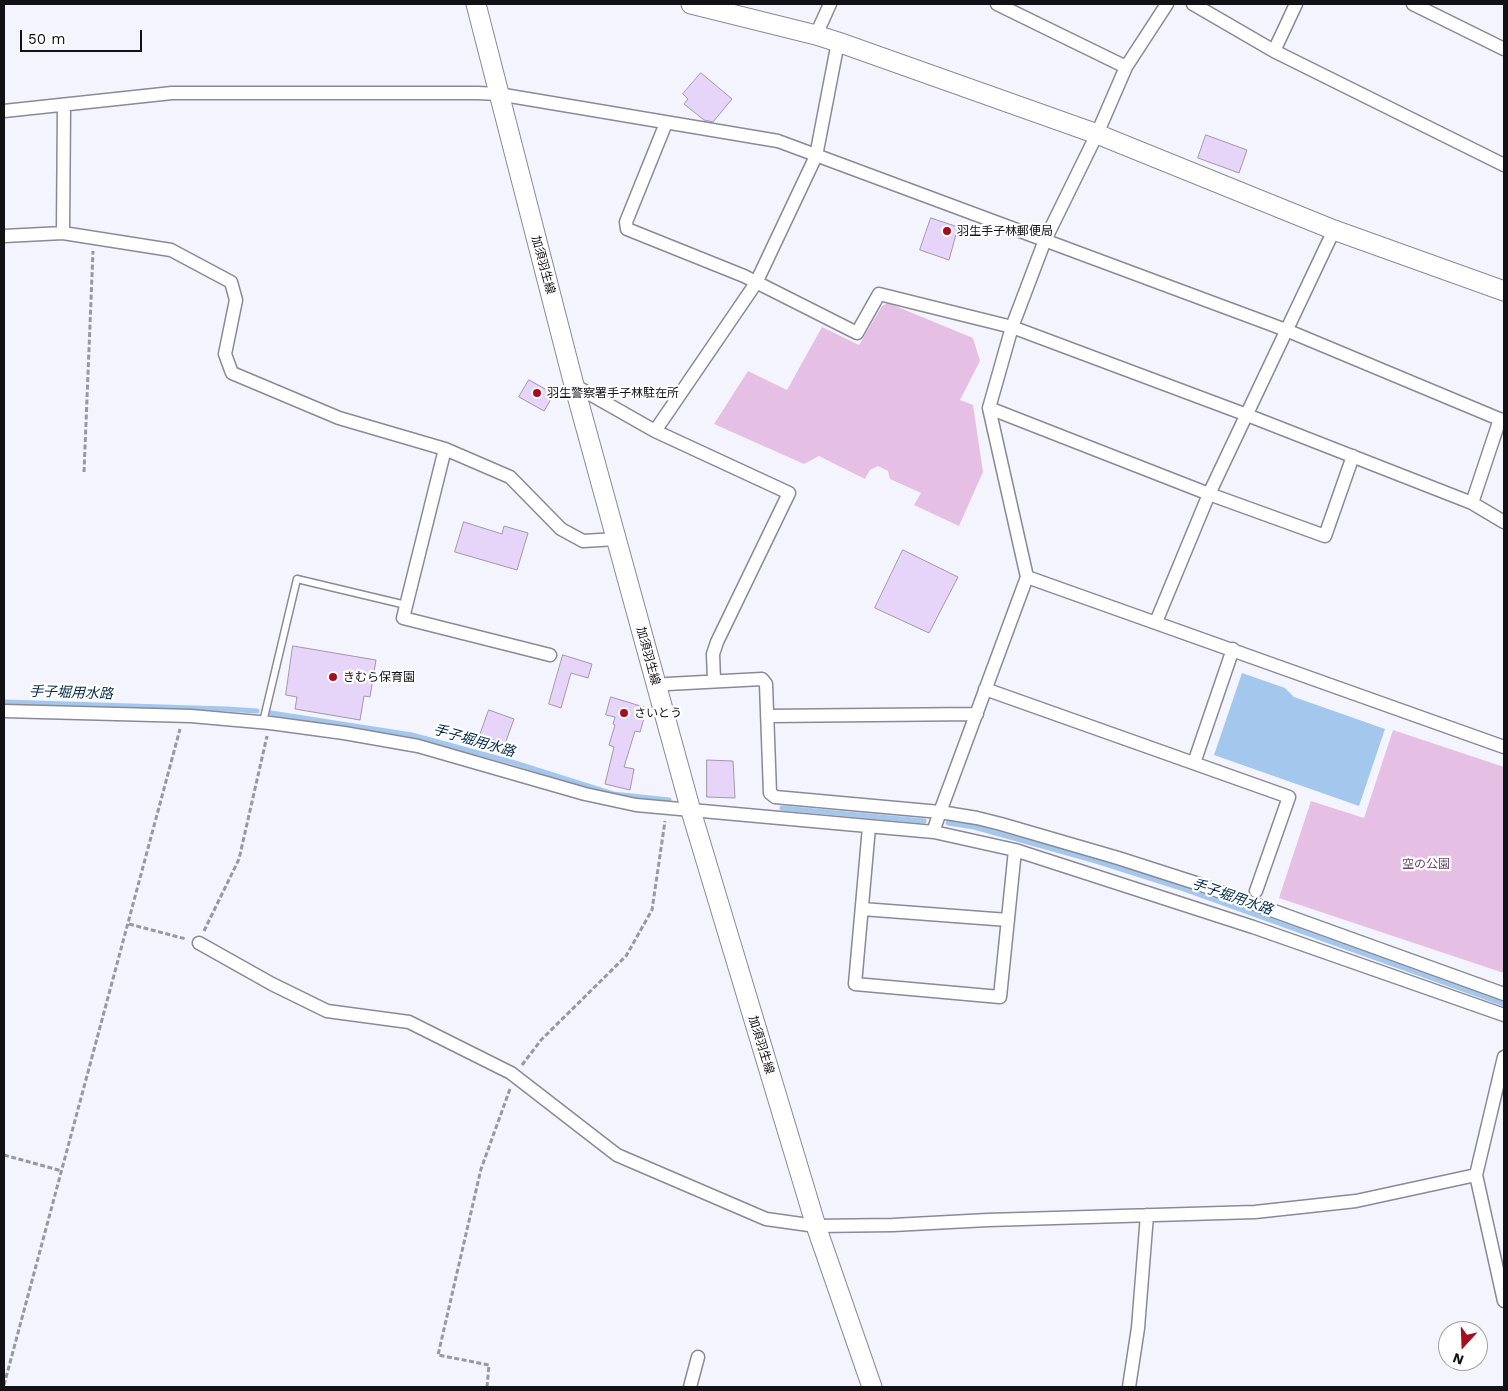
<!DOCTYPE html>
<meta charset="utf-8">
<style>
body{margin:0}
#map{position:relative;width:1508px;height:1391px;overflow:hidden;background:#f4f4fe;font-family:"Work Sans",sans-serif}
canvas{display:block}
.frame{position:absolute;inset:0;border:5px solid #111116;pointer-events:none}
.north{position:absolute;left:1438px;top:1321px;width:50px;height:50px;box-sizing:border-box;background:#fff;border:1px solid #a0a0a2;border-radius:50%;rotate:200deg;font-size:14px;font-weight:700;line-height:20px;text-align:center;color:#111116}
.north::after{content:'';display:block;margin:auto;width:18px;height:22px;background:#a60e1d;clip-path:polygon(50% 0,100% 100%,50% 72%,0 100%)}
.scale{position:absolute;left:20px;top:30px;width:122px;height:22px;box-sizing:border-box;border:2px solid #111116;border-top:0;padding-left:6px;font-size:15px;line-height:18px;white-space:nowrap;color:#111116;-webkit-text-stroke:4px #fff;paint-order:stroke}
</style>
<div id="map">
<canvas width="1508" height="1391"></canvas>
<div class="frame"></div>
<div class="north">N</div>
<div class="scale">50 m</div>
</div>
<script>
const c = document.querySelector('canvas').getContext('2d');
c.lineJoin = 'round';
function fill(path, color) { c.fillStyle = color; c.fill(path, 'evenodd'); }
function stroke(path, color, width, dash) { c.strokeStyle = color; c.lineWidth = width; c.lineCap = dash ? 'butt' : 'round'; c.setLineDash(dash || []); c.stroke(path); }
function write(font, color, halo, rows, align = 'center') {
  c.font = font + ' "Work Sans","Noto Sans JP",sans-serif'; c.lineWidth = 4.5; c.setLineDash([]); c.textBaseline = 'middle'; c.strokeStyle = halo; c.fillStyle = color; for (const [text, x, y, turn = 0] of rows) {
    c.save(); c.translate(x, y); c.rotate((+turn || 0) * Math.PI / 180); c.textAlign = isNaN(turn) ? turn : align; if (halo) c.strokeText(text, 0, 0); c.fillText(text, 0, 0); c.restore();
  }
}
fill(new Path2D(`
 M888,303l85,35 7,23 -20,39 13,5 10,67 -24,54 -45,-21 7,-12 -31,-14 -2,-8 -10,-5 -8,4 -5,9 -46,-23 -15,8 -90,-40 34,-53 39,19 35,-63 37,18 23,-39z
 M1393,730l111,37v206l-225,-75 32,-97 53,17z`), '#e5bfe4');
fill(new Path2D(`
 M1242,673l43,15 9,9 91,32 -26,77 -145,-51z`), '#a3c7ed');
stroke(new Path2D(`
 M4,702l222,7 31,2
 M271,713l141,22 103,28 98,31 56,6
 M782,808l142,13
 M948,823l26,4 122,34 82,26 326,117`), '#a3c7ed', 5);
const building = new Path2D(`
 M701,73l31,26 -19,23 -9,-2 -20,-16 4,-5 -5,-5z
 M1206,135l41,15 -8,23 -41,-15z
 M931,218l27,9 -9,33 -29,-10z
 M529,380l25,14 -10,17 -25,-14z
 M464,522l38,12 2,-8 24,7 -11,37 -62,-18z
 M903,550l55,27 -29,56 -54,-25z
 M293,646l83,14 -6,37 -6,-1 -4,24 -65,-11 2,-12 -11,-2z
 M563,655l29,9 -4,14 -17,-5 -10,35 -12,-4z
 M611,697l36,11 -7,24 -5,-1 -11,36 10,2 -4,21 -25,-6 9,-37 -5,-2 6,-20 -2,-1 2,-7 -9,-2z
 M489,710l25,9 -9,25 -25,-9z
 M707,760l26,1 2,37 -28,-1z`);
fill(building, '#e7d4f9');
stroke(building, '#9f98a7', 1);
const lane = new Path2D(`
 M263,722l34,-143 109,26`);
const street = new Path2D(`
 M997,4l129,63
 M1193,4l81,47 230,114
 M1413,4l91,45
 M816,35l14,-31
 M1274,51l22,-47
 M4,111l168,-18h306l20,1 280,47 508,189 218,91
 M666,123l-40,99 1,7 117,47 113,57 22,-39 133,33 235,88 225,88 32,19
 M63,233l108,17 60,32 5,18 -11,54 7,19 107,45 106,31 65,28 51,52 22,12 33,-2
 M4,236l59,-3 1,-128
 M574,385l81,46 101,-148 60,-127 22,-114
 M989,408l220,86 116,42 28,-80
 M655,431l134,62 -72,149 -4,12 1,26
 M445,449l-42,169 147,37
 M1472,503l28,-84
 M1027,577l477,170
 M1156,622l53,-128 125,-264
 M657,687l10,-3 95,-5 4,5 4,109 5,4 165,15 37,6 24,6 117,34 81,26 305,110
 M985,689l304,108 -33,94
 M4,711l187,5 79,7 74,10 74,13 167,48 51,11 298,27 81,18 238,77 251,88
 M767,716l210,-2
 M1194,763l39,-114
 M869,827l-14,157 145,13 15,-147
 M934,832v-3l6,-17 87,-235 -38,-169 23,-81 33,-87 52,-106 29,-67 41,-63
 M862,909l146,11
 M199,943l73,41 55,27 82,11 102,51 106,82 149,64 50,7 77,-1 95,-5 267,-8 101,-11 120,-26 28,-118
 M1476,1175l28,126
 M690,1387l8,-30
 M1129,1387l9,-59 9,-113`);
const secondary = new Path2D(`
 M476,4l98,381 117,426 125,415 56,161
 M691,4l125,31 22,7 259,92 237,96 170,61`);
stroke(lane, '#8a8998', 9);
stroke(street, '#8a8998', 15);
stroke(secondary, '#8a8998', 21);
stroke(new Path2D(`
 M84,472l9,-221
 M129,924l57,15
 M204,931l35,-72 28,-123
 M522,1065l19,-25 85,-84 26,-46 13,-89
 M4,1155l58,16
 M4,1385l176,-656
 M487,1387l2,-22 -51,-10 43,-186 29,-80`), '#9898a0', 3, [5, 2.5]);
stroke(lane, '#fff', 6);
stroke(street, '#fff', 12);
stroke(secondary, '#fff', 19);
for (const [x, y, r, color] of [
 [947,231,5,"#a60e1d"],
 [537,393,5,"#a60e1d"],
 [333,677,5,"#a60e1d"],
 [624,713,5,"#a60e1d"]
]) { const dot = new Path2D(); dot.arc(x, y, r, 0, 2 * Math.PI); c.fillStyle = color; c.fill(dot); stroke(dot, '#fff', 2); }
write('12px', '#111116', '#fff', [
 ["羽生手子林郵便局",957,231],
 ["羽生警察署手子林駐在所",547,393],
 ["きむら保育園",343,677],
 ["さいとう",634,713]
], 'left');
write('12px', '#111116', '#fff', [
 ["加須羽生線",543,265,75],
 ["加須羽生線",648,656,75],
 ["加須羽生線",761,1045,73]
]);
write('12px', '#6f3f6f', '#fff', [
 ["空の公園",1426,864]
]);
write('italic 14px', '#032c4f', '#fff', [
 ["手子堀用水路",71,693,2],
 ["手子堀用水路",474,741,16],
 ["手子堀用水路",1232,897,19]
]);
</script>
